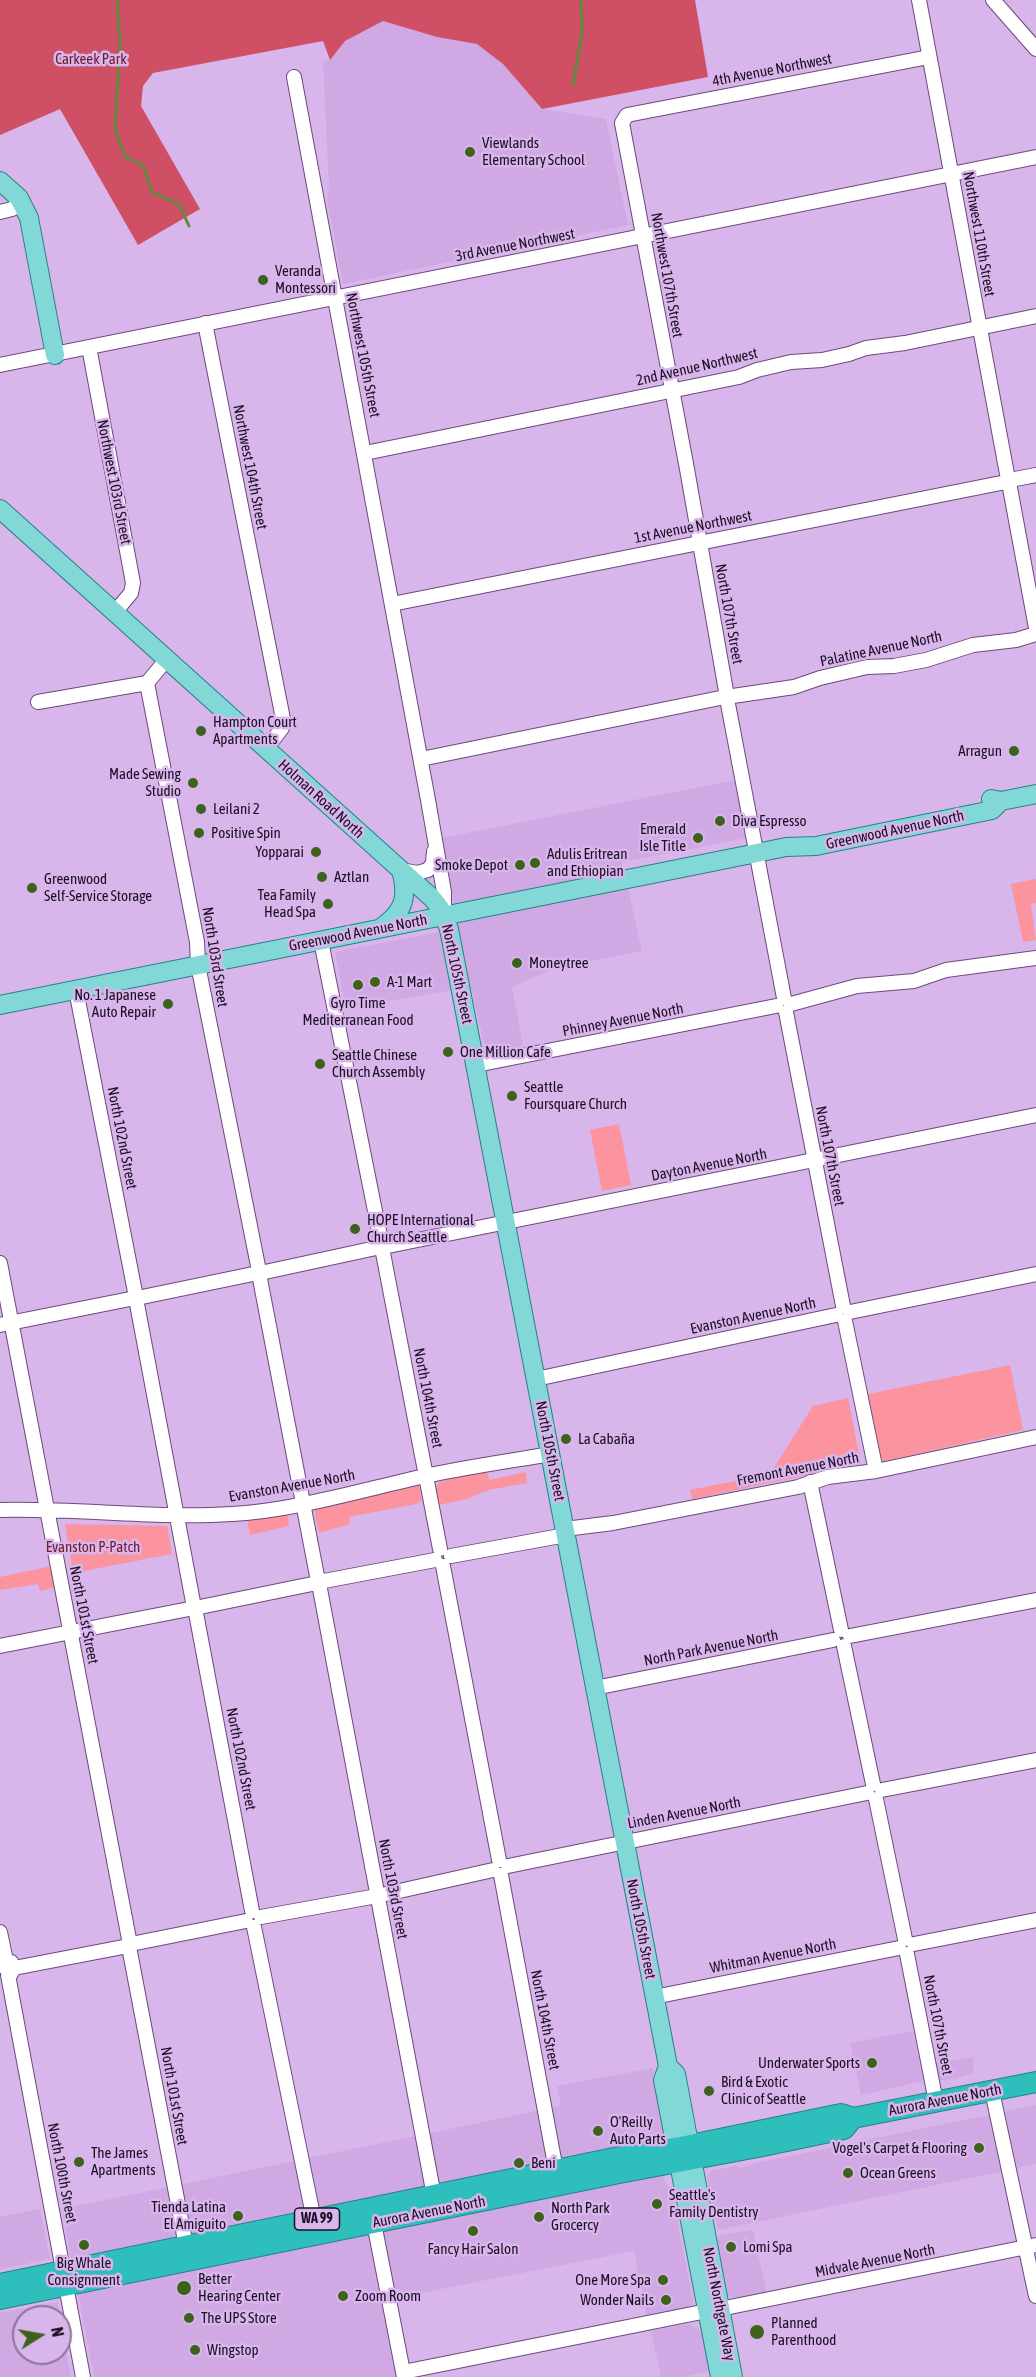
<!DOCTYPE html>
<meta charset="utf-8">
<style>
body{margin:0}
#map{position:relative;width:1036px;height:2377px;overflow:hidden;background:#d8b5eb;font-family:"Asap Condensed",sans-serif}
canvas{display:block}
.north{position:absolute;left:12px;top:2305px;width:60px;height:60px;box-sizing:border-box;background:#d8b5eb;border:2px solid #8c739b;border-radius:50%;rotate:79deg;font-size:16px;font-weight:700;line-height:24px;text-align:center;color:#1b0f22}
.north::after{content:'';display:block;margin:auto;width:21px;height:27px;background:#3c621c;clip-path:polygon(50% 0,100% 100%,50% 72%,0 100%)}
</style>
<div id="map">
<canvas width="1036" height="2377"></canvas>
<div class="north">N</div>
</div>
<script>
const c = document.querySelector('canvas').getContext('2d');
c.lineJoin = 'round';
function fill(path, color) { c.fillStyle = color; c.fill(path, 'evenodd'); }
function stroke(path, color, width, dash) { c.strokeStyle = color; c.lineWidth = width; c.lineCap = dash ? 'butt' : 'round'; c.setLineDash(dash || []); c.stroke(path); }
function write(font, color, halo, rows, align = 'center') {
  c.font = font + ' "Asap Condensed",sans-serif'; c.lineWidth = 5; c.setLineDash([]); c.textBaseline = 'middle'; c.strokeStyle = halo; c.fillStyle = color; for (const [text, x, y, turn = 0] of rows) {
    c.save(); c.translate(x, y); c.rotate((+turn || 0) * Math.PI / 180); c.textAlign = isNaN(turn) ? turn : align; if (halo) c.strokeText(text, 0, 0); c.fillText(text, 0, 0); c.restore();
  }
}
fill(new Path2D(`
 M383,21l54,16 40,7 26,20 39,45 64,10 22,106 -285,59 -16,-84 2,-15 -6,-124 7,-1 14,-19z
 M736,780l11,58 -125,24 20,89 -87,17 -43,19 11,59 -37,6 -15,-65 -125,21 -11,-56 124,-24 -18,-90z
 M913,2031l10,50 -62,14 -11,-52z
 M973,2057l1,16 -26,7h-7l-3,-3 -3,-14z
 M653,2068l12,61 -8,9 8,45 6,5 22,114 -2,6 -43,15 -14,-72 -239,47 -20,-99 -304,61 -9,-51 499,-103 -4,-20z
 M1036,2105v59l-19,4 -12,-57z
 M989,2115l7,17 8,39 -286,59 -11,-53 4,-6 25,-5 5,2 14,-5z
 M40,2209l10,50 -50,10v-52z
 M753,2230l14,65 -30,4 -12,-4 -10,-57h4v-3z
 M371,2233l27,144h-304l-16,-84z
 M57,2302l3,15h-36v36h36v-34l11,58h-71v-64z
 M690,2324l11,7 9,40 -27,6h-22l-10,-46z`), '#cfa8e4');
fill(new Path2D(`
 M1036,879v24l-5,1 5,36 -13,2 -12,-58z
 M619,1124l12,61 -29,6 -12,-61z
 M1010,1365l13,65 -142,32 -13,-68z
 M848,1398l13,66 -169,35 -2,-9 80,-16 43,-68z
 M487,1470l2,10 37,-8 1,11 -39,7 -21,9 -29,6c-3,-11 -6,-18 5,-25z
 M419,1484l3,19 -2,-2 -4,3 -67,13 1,7 -31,9 -5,-24z
 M288,1515l1,11 -39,9 -3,-15 2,-1z
 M65,1524l102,2 5,28 -99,19z
 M52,1566l4,21 -16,4 -2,-7 -38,6v-13z`), '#fb949f');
fill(new Path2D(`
 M0,0h695l13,77 -166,32 -39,-45 -26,-20 -40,-7 -54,-16 -38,20 -15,19 -7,-19 -170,32 -10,13 -2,20 59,103 -62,36 -78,-136 -60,26z`), '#cf5065');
stroke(new Path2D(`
 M117,0l3,44 -5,85 10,28 18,8 9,27 27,12 10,22
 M573,85l9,-52 -1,-33`), '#618a3f', 3);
const minor = new Path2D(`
 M919,0l88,474
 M993,0l43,49
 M294,77l134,723 16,92v24
 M0,212l12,-3 9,-8
 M205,323l78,396 -1,9 -16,21
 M89,347l44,236 -2,10 -16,19
 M0,365l1036,-208
 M365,453l374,-76 18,-7 34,-8 31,-2 27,-6 17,-6 39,-5 131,-27
 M1015,479l21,-4
 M1010,488l26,140
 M392,604l609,-121
 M167,659l-20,24 50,259 1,23 60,301
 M726,691l-39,-222 -65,-346 5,-8 302,-58
 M733,696l61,-9 26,-9 47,-11 27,-1 32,-6 47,-15 43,-5 20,-6
 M38,702l109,-19
 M728,704l56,294
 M421,759l299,-61
 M401,870l16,3 11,-3 5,-7 1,-12
 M321,941l60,300
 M76,990l59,302
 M791,1004l66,-18 57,-5 32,-11 90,-12
 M786,1012l57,294
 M476,1065l300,-59
 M388,1246l648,-131
 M383,1253l57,296
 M0,1263l129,676
 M265,1272l111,-24
 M260,1279l57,297
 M142,1297l111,-23
 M137,1304l56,298
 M850,1312l186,-38
 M845,1321l31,150
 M0,1325l130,-26
 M536,1379l300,-64
 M810,1482l31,148
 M0,1510c78,-2 155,9 232,4 65,-4 130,-24 193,-38 41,-9 84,-15 126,-22
 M565,1529l48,-6 185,-36 30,-10 48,-6 160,-34
 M451,1556l115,-21
 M443,1566l56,294
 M324,1581l111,-21
 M320,1589l114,607
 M200,1607l112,-23
 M196,1613l56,298
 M850,1636l186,-36
 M0,1646l189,-37
 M844,1646l29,138
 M595,1688l238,-48
 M882,1790l154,-30
 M876,1799l29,140
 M508,1866l359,-73
 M501,1875l55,295
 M261,1917l116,-21 116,-26
 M254,1927l60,293
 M0,1932l6,29
 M136,1943l110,-22
 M914,1944l122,-24
 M130,1952l56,294
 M907,1954l29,148
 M0,1966l4,-4h7l3,6 -4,7
 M14,1968l109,-21
 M8,1975l75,402
 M654,1997l245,-49
 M992,2091l44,205
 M374,2223l30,154
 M720,2309l316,-64
 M403,2372l304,-61`);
const major = new Path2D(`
 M0,181l19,17 10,20 26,137
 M0,509l432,389 8,10 9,21 219,1137 -5,14 57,297
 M991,799l10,2 35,-7
 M382,927c23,-16 26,-31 19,-57
 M0,1005l757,-152 29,-6 30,-1 176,-36 9,-9
 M668,2066l8,8 57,303`);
const highway = new Path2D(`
 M0,2284l624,-128 52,-8 165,-34 12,4 183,-36
 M0,2299l619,-126 144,-27 81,-17 9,-11`);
stroke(minor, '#6a4b7a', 16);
stroke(major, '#278186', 20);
stroke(highway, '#278186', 22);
stroke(minor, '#fff', 14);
stroke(major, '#82d8d7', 18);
stroke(highway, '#2ebebc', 20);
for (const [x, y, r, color] of [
 [470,152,6,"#3c621c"],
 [263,280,6,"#3c621c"],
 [201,731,6,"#3c621c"],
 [1014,751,6,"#3c621c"],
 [193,783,6,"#3c621c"],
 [201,809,6,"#3c621c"],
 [720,821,6,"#3c621c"],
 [199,833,6,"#3c621c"],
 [698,838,6,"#3c621c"],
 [316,852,6,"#3c621c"],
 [535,863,6,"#3c621c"],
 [520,865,6,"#3c621c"],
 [322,877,6,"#3c621c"],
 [32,888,6,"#3c621c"],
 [328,904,6,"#3c621c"],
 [517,963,6,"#3c621c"],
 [375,982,6,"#3c621c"],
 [358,985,6,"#3c621c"],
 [168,1004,6,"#3c621c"],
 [448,1052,6,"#3c621c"],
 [320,1064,6,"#3c621c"],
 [512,1096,6,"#3c621c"],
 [355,1229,6,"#3c621c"],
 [566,1439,6,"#3c621c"],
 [872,2063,6,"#3c621c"],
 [709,2091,6,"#3c621c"],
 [598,2131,6,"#3c621c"],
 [979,2148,6,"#3c621c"],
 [79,2162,6,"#3c621c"],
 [519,2163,6,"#3c621c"],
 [848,2173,6,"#3c621c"],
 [657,2204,6,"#3c621c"],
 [238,2216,6,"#3c621c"],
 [539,2217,6,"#3c621c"],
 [473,2231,6,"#3c621c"],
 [84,2245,6,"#3c621c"],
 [731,2247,6,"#3c621c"],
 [663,2280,6,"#3c621c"],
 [184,2288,8,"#3c621c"],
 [343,2296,6,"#3c621c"],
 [666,2300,6,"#3c621c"],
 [189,2318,6,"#3c621c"],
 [757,2332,8,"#3c621c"],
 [195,2350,6,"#3c621c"]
]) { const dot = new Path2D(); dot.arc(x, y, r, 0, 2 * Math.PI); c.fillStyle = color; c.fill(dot); stroke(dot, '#d8b5eb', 2); }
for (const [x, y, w] of [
 [317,2219,45]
]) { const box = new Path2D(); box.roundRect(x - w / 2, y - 11, w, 22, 4.5); c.fillStyle = '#d8b5eb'; c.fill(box); stroke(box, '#1b0f22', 1.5); }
write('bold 14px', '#1b0f22', null, [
 ["WA 99",317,2219]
]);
write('15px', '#6e1c2c', '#d8b5eb', [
 ["Carkeek Park",91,59],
 ["Evanston P-Patch",93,1547]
]);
write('15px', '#1b0f22', '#d8b5eb', [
 ["4th Avenue Northwest",772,70,-11],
 ["Northwest 110th Street",979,234,80],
 ["3rd Avenue Northwest",515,245,-11],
 ["Northwest 107th Street",667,275,80],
 ["Northwest 105th Street",363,355,79],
 ["2nd Avenue Northwest",697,367,-13],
 ["Northwest 104th Street",250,467,79],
 ["Northwest 103rd Street",114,482,79],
 ["1st Avenue Northwest",693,527,-11],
 ["North 107th Street",729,614,80],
 ["Palatine Avenue North",881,649,-12],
 ["Holman Road North",321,799,42],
 ["Greenwood Avenue North",895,830,-12],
 ["Greenwood Avenue North",358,933,-11],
 ["North 103rd Street",215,957,81],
 ["North 105th Street",457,974,78],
 ["Phinney Avenue North",623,1020,-11],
 ["North 102nd Street",122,1138,79],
 ["North 107th Street",830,1156,79],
 ["Dayton Avenue North",709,1165,-11],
 ["Evanston Avenue North",753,1316,-12],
 ["North 104th Street",428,1398,79],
 ["North 105th Street",550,1451,79],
 ["Fremont Avenue North",798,1469,-11],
 ["Evanston Avenue North",292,1486,-10],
 ["North 101st Street",84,1615,79],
 ["North Park Avenue North",711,1648,-11],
 ["North 102nd Street",241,1759,79],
 ["Linden Avenue North",684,1813,-11],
 ["North 103rd Street",393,1889,79],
 ["North 105th Street",641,1929,79],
 ["Whitman Avenue North",773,1956,-11],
 ["North 104th Street",545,2020,79],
 ["North 107th Street",938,2025,79],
 ["North 101st Street",174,2096,80],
 ["Aurora Avenue North",945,2100,-11],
 ["North 100th Street",62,2173,79],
 ["Aurora Avenue North",429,2212,-11],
 ["Midvale Avenue North",875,2261,-11],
 ["North Northgate Way",719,2304,79]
]);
write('15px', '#1b0f22', '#d8b5eb', [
 ["Viewlands",482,143],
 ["Elementary School",482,160],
 ["Veranda",275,271],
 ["Montessori",275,288],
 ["Hampton Court",213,722],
 ["Apartments",213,739],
 ["Arragun",1002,751,"right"],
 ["Made Sewing",181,774,"right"],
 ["Studio",181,791,"right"],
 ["Leilani 2",213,809],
 ["Diva Espresso",732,821],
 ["Emerald",686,829,"right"],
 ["Isle Title",686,846,"right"],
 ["Positive Spin",211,833],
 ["Yopparai",304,852,"right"],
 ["Adulis Eritrean",547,854],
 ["and Ethiopian",547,871],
 ["Smoke Depot",508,865,"right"],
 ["Aztlan",334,877],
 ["Greenwood",44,879],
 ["Self-Service Storage",44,896],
 ["Tea Family",316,895,"right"],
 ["Head Spa",316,912,"right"],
 ["Moneytree",529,963],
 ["A-1 Mart",387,982],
 ["No. 1 Japanese",156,995,"right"],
 ["Auto Repair",156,1012,"right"],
 ["Gyro Time",358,1003,"center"],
 ["Mediterranean Food",358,1020,"center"],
 ["One Million Cafe",460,1052],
 ["Seattle Chinese",332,1055],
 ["Church Assembly",332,1072],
 ["Seattle",524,1087],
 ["Foursquare Church",524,1104],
 ["HOPE International",367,1220],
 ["Church Seattle",367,1237],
 ["La Cabaña",578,1439],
 ["Underwater Sports",860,2063,"right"],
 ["Bird & Exotic",721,2082],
 ["Clinic of Seattle",721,2099],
 ["O'Reilly",610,2122],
 ["Auto Parts",610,2139],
 ["Vogel's Carpet & Flooring",967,2148,"right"],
 ["The James",91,2153],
 ["Apartments",91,2170],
 ["Beni",531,2163],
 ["Ocean Greens",860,2173],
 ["Seattle's",669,2195],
 ["Family Dentistry",669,2212],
 ["Tienda Latina",226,2207,"right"],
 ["El Amiguito",226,2224,"right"],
 ["North Park",551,2208],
 ["Grocercy",551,2225],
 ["Lomi Spa",743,2247],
 ["Fancy Hair Salon",473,2249,"center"],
 ["Big Whale",84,2263,"center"],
 ["Consignment",84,2280,"center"],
 ["Better",198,2279],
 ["Hearing Center",198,2296],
 ["One More Spa",651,2280,"right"],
 ["Zoom Room",355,2296],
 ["Wonder Nails",654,2300,"right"],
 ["The UPS Store",201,2318],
 ["Planned",771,2323],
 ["Parenthood",771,2340],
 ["Wingstop",207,2350]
], 'left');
</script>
